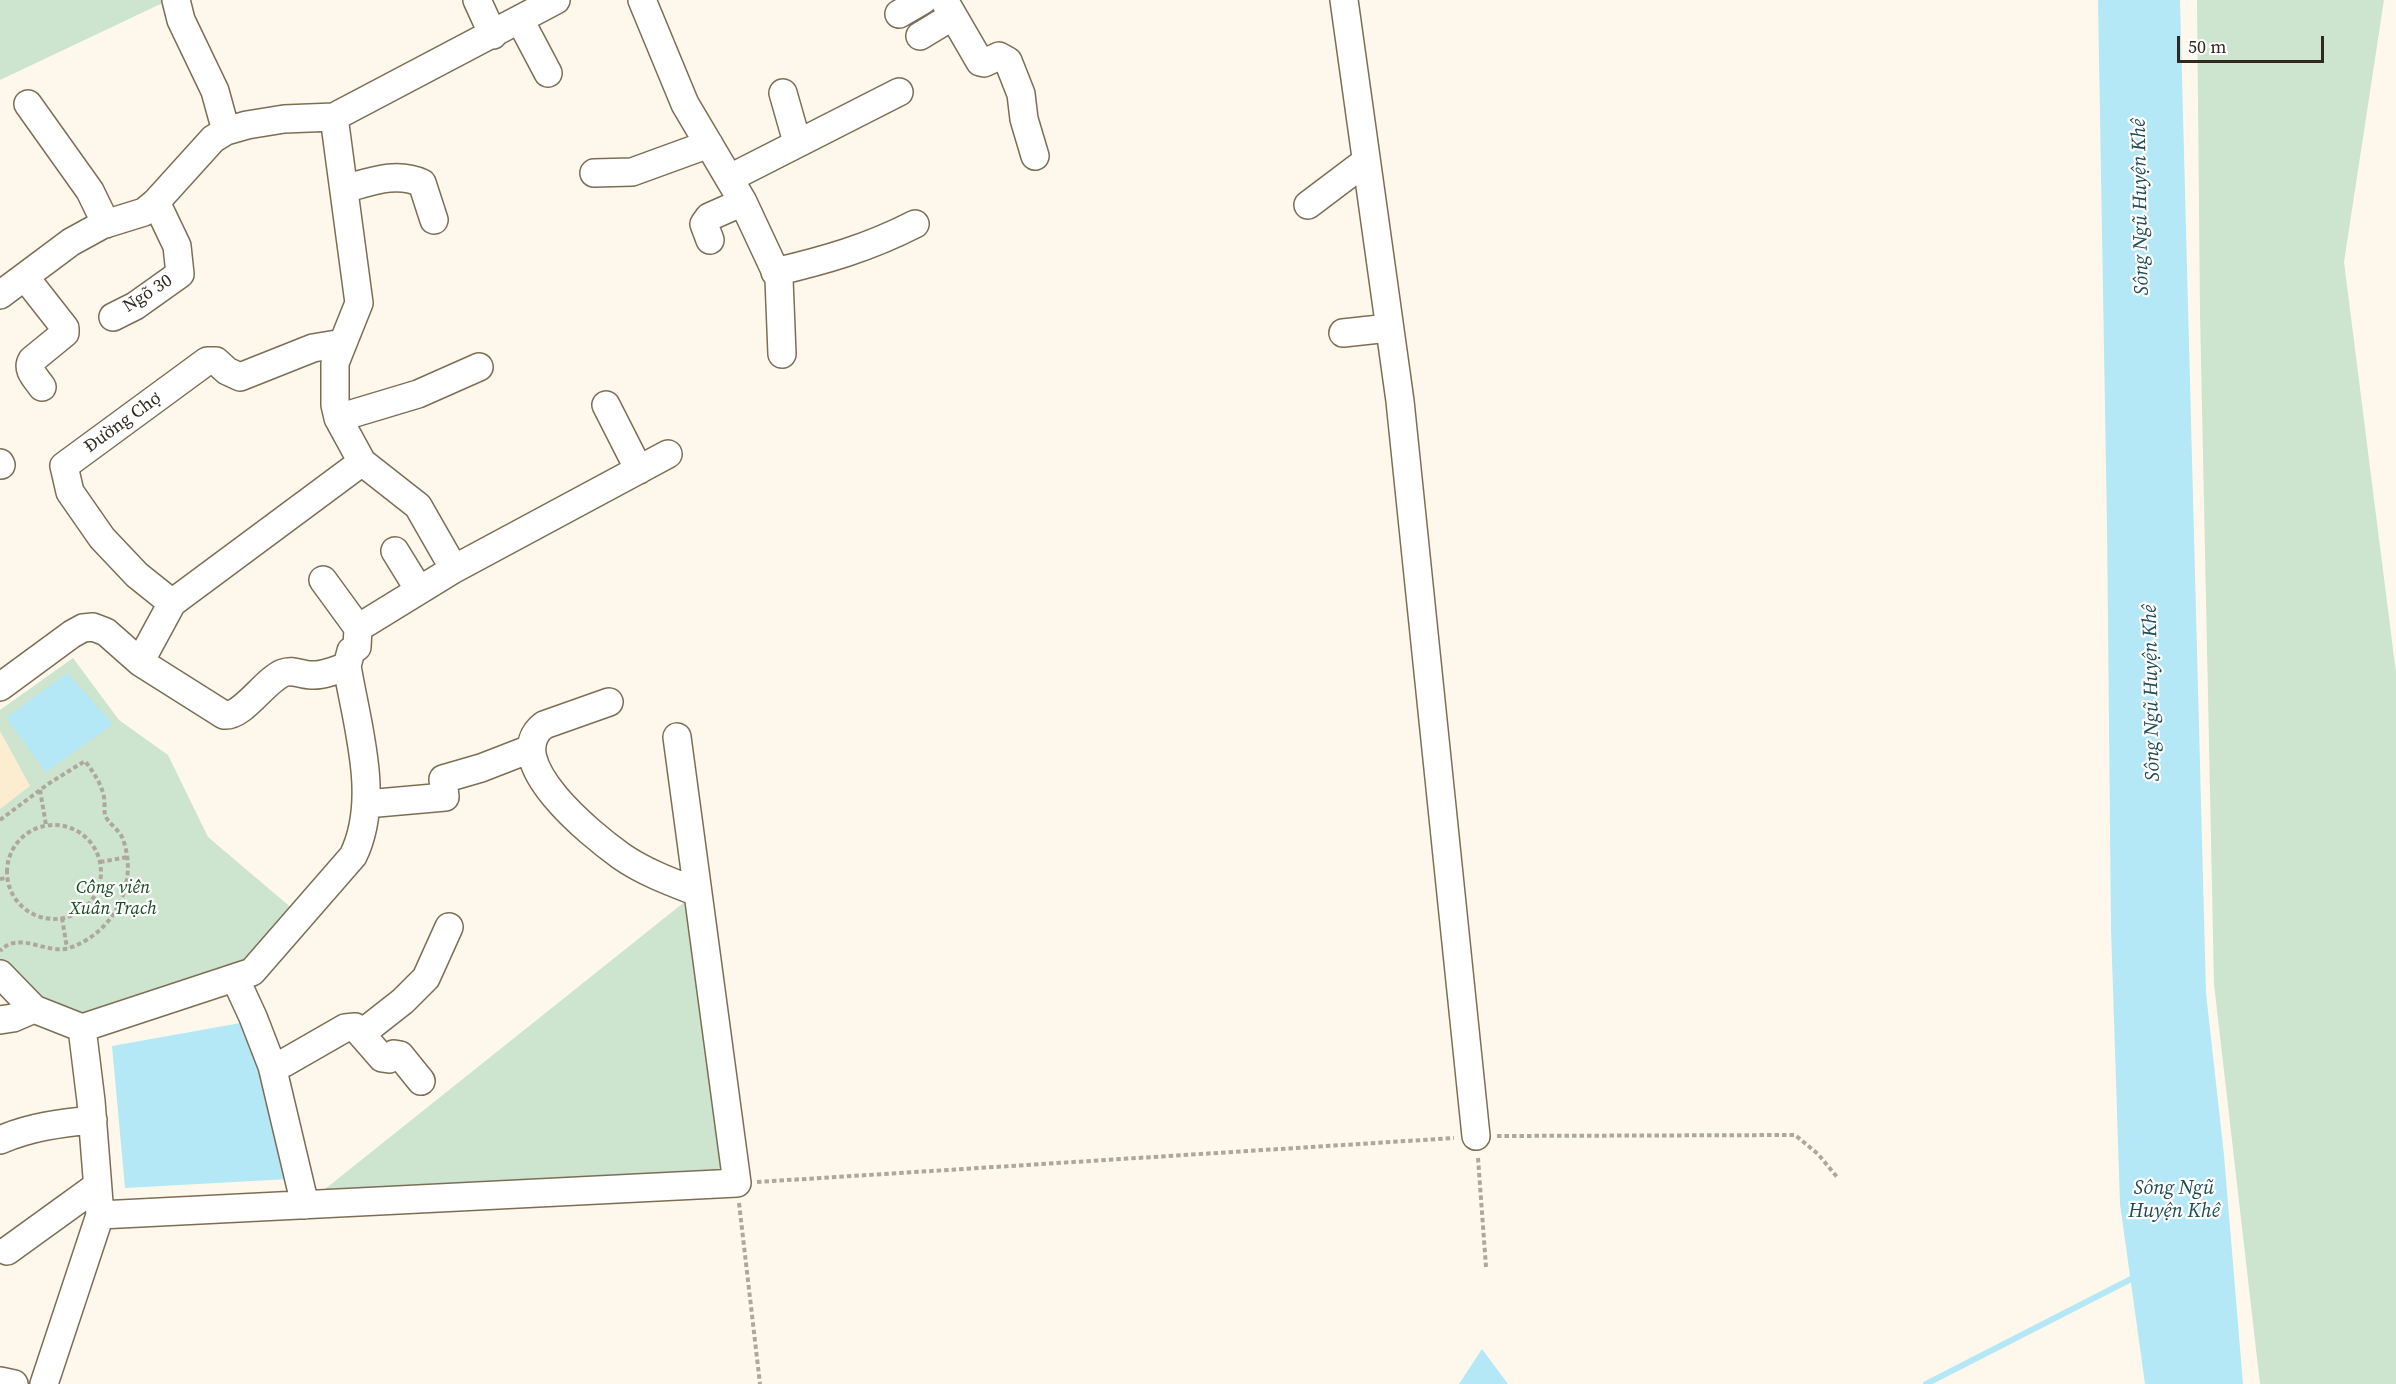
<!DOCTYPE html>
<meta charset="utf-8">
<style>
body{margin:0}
#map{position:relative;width:2396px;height:1384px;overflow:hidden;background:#fef8ec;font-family:"Source Serif 4",serif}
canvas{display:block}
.scale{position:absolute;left:2177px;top:36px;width:147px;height:27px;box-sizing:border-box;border:3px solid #2f291f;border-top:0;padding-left:8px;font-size:18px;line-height:21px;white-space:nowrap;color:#2f291f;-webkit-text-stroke:4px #fff;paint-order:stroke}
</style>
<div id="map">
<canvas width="2396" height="1384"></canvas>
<div class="scale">50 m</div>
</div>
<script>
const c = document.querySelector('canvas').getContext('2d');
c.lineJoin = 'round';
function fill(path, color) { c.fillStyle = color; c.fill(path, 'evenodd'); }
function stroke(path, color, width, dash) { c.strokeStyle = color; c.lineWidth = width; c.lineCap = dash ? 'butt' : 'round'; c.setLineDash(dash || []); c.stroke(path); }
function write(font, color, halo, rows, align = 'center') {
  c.font = font + ' "Source Serif 4",serif'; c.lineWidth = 4.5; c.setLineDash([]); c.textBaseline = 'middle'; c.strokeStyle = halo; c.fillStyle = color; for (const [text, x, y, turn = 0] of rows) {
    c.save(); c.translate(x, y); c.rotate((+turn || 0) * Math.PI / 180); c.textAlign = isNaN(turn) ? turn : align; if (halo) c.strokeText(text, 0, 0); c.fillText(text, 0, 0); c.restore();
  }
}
fill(new Path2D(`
 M0,731l31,56 -31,22z`), '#fcedd1');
fill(new Path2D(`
 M0,0h169l-169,80z
 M2197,0h187l-40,262 52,411v711h-136l-46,-400 -14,-671z
 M73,658l46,62 49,35 40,82 93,79 -49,56 -170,56 -82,-54v-165l30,-23 -30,-55v-21z
 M697,892l40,291 -432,22z`), '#cde4cf');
fill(new Path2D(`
 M2098,0h82l26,993 18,162 19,229h-98l-25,-180 -9,-275 -4,-404z
 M67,673l46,51 -67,48 -40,-54z
 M246,1022l44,157 -165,9 -13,-142z
 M1482,1349l26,35h-49z`), '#b4e8f7');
stroke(new Path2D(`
 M1926,1384l211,-108`), '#b4e8f7', 6);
const minor = new Path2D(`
 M176,0l5,20 34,71 11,40
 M477,0l16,35
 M642,0l43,104 58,98 36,77 3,75
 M944,0l36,62 4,1 15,-7 9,5 13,33 3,25 11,37
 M1344,0l56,401 76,735
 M899,14l24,-14
 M520,20l28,53
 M920,36l33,-20
 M783,93l14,49
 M28,104l62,87 16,33
 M334,117l25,186 -24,60v42l3,13 24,44 56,44 36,63
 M594,173l38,-1 77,-28
 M730,178l169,-86
 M344,189c26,-7 52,-18 78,-6l12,37
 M1308,205l57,-43
 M710,240l-6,-16 5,-7 34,-15
 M775,272c51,-12 93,-24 140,-48
 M25,277l40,51v5l-33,27c-6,10 4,18 10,27
 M0,295l71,-53 31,-17 42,-13 12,-10 57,-63 13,-8 21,-6 37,-6 50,-2 222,-117
 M113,317l22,-11 45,-32 -3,-28 -21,-44
 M1343,333l46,-5
 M606,405l33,65
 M338,418l80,-24 61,-27
 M0,463l1,2
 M395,551l24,39
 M323,580l35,48
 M172,603l-35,-28 -35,-37 -32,-46 -6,-26 143,-105h9l11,10 13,6 73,-29 30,-5
 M140,662l32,-59 190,-141
 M0,687l72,-53 11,-6 10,-1 13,5 34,30 84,53c19,2 40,-34 59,-42 10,-4 18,2 28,2 11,1 26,-5 36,-9
 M609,702l-65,23c-46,35 49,111 77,131 23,16 50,26 76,36
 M366,804l79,-7 -2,-18 38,-11 49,-19
 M0,974l34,35 48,19 9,73 9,114 -56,169
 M235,978l18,39 19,49 33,139
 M0,1020l13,-2 21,-9
 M82,1028l170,-56 101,-116c28,-57 4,-130 -6,-190l4,-15 6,-4 1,-19 96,-59 214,-115
 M361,1034l42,-33 23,-23 23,-51
 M272,1066l12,-3 61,-35 10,-1 27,31 7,1 5,-5 6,1 21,26
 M0,1140c30,-13 60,-17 93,-20
 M100,1215l637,-32 -60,-446
 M7,1251l90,-65
 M0,1381l14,3`);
stroke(minor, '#7c6e55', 30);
stroke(new Path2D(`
 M40,790l6,35
 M0,820l48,-36 37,-23c9,12 16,22 19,36 1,6 0,13 1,18 3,8 13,14 17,22 18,44 -7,96 -53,111 -23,7 -50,-18 -69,3
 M7 872a47 47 0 1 1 94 0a47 47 0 1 1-94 0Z
 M100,862l28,-5
 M0,879l7,-1
 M62,918l5,30
 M1497,1136l298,-1 23,19 19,23
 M1478,1158l8,109
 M757,1182l697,-44
 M739,1203l21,181`), '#aea89c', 4, [4.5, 3]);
stroke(minor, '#fff', 27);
write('18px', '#2f291f', '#fff', [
 ["Ngõ 30",148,294,-33],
 ["Đường Chợ",123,423,-36]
]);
write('italic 18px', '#174a21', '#fff', [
 ["Công viên",113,888],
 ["Xuân Trạch",113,909]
]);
write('italic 20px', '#1d4a55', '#fff', [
 ["Sông Ngũ Huyện Khê",2141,207,-91],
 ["Sông Ngũ Huyện Khê",2152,693,-91],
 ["Sông Ngũ",2174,1189],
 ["Huyện Khê",2174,1212]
]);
</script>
